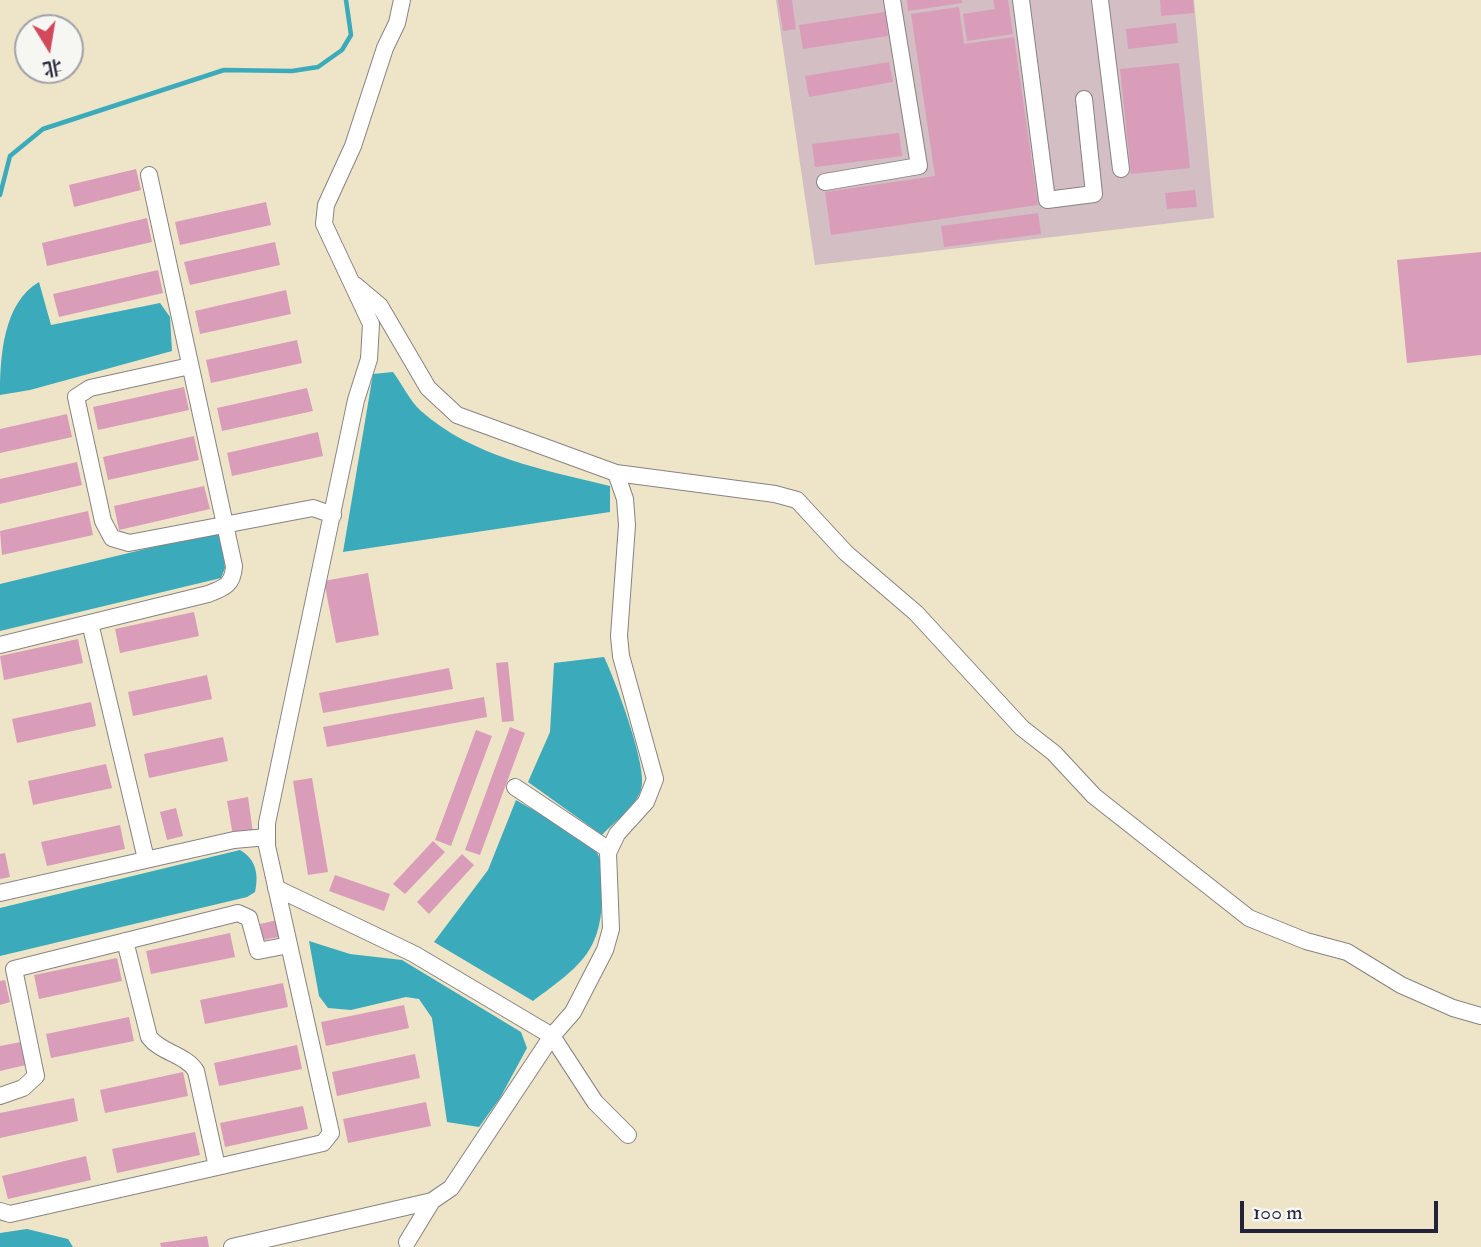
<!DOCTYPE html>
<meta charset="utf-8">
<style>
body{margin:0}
#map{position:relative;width:1481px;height:1247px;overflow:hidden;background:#eee4c8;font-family:"IM FELL Double Pica","Noto Serif SC",serif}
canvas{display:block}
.north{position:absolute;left:14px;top:14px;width:70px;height:70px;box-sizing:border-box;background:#f6f6f2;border:2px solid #a1a1a9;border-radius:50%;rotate:169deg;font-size:19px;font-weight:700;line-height:28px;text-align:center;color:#22223b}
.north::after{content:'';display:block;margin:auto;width:24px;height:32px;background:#d1495b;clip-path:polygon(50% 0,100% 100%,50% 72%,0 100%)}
.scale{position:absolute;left:1240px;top:1201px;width:198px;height:32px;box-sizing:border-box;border:4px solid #22223b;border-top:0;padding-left:9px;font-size:21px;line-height:24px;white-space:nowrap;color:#22223b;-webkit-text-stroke:5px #f6f6f2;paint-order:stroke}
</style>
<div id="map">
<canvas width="1481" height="1247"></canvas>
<div class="north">北</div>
<div class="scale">100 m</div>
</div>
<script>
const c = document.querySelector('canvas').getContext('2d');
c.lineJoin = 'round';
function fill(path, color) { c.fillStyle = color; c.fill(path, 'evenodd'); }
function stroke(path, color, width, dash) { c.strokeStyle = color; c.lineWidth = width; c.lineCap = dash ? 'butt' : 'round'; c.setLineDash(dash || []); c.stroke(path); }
fill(new Path2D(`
 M776,0h418l20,218 -399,47z`), '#d2bec3');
fill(new Path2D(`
 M39,282l12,43 109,-22 10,14 2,34 -142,39 -30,5c0,-38 3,-92 39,-113z
 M393,372c9,12 17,29 28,39 52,46 123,59 189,75v26l-267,40 30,-178z
 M220,531l5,37 -4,10 -221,53v-47z
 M604,657c11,23 45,112 37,133 -5,16 -28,33 -39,45l-74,-53 22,-50 4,-69z
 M516,800c18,11 66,35 78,48 8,9 8,25 8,36 2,66 -19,80 -69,117l-99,-59 54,-72z
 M240,850c16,9 19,25 15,42l-8,5 -247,59v-48z
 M309,941l41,13 52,6 119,72 6,16 -27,50 -21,29 -32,-5 -15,-104 -13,-19 -13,-2 -55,13 -23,-2 -9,-12z
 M27,1229l41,10 5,8h-73v-14z`), '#3baaba');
stroke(new Path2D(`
 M0,195l10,-39 33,-27 181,-59 68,1 26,-4 24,-17 9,-15 -5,-35`), '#3baaba', 4.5);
fill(new Path2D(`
 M778,0h14l4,29 -13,2z
 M907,0h55v3l-54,8z
 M993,0h15l5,34 -46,7 -4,-27 32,-5z
 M1160,0h33l1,13 -33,3z
 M959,7l5,37 50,-7 24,168 -207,30 -6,-43 110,-16 -24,-162z
 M885,12l3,24 -85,13 -4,-24z
 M1176,23l2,20 -50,6 -2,-20z
 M889,62l4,20 -84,15 -4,-21z
 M1179,63l11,105 -59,6 -11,-105z
 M899,133l3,23 -87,11 -3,-23z
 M136,169l5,21 -67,17 -5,-22z
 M1195,190l2,17 -30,2 -2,-16z
 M266,202l5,23 -91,20 -5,-23z
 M1038,213l3,21 -97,13 -3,-21z
 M147,218l5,24 -105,24 -5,-23z
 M275,242l5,23 -90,20 -6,-23z
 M1481,252v103l-74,8 -10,-103z
 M158,270l5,23 -104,24 -6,-23z
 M286,290l5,24 -91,20 -5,-23z
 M297,340l5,23 -91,20 -5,-23z
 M184,387l5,23 -91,20 -5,-23z
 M307,388l6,23 -91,20 -5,-23z
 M67,414l5,23 -72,16v-24z
 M318,432l5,24 -91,20 -5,-23z
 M194,436l5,24 -91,20 -5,-23z
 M77,462l5,23 -82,19v-25z
 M204,486l6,23 -91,21 -5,-24z
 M88,511l5,24 -91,20 -2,-24z
 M368,573l11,62 -43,8 -12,-62z
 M194,612l5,24 -79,17 -5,-24z
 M78,639l5,24 -79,17 -4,-24z
 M508,662l6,59 -12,1 -6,-59z
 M449,668l4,21 -130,24 -4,-20z
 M207,675l5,24 -79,17 -5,-24z
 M484,697l3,20 -160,30 -4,-20z
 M91,702l5,24 -79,17 -5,-24z
 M510,727l15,6 -45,122 -15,-5z
 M476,730l16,6 -41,110 -16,-6z
 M223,737l5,24 -79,17 -5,-24z
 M106,764l6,24 -79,17 -5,-24z
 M312,778l16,94 -20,3 -15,-94z
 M248,797l5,36 -20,3 -6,-35z
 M176,808l7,28 -16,4 -7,-28z
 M120,825l5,24 -78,17 -6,-24z
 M433,841l12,11 -40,42 -12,-10z
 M5,853l5,24 -10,2v-25z
 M462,854l12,11 -45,49 -12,-12z
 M335,875l55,19 -6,17 -55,-20z
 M282,919l3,17 -22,4 -3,-16z
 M230,933l5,24 -84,17 -5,-23z
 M117,958l5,23 -83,18 -5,-24z
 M5,980l5,22 -10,3v-24z
 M283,983l5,24 -83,17 -5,-24z
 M404,1005l5,23 -83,18 -5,-24z
 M129,1017l5,24 -83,17 -5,-24z
 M21,1042l5,23 -26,6v-25z
 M297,1045l5,24 -83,17 -5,-23z
 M415,1054l5,24 -83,18 -5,-24z
 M183,1072l5,24 -83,17 -5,-23z
 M74,1098l4,23 -78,17v-25z
 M426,1102l5,24 -83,17 -5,-24z
 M303,1106l5,23 -83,18 -5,-24z
 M195,1132l5,23 -83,18 -5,-24z
 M86,1156l5,24 -83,19 -6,-23z
 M207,1236l2,11h-48l-1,-4z`), '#d99dba');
const minor = new Path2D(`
 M1021,0l26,200 47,-6 -10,-95
 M1100,0l21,169
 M825,182l94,-16 -27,-166
 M355,285l25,21 48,82 29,27 159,58 159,21 22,6 49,53 70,60 106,115 32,25 40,43 155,122 57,23 41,11 54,33 52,23 28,8
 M190,366l-100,22 -14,9 27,124 9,17 17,5 184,-35 20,7
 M90,623l56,236
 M0,645l208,-51c16,-6 25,-9 26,-28l-85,-391
 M515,787l94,63
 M276,888l138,66 138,82 43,66 33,33
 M0,893l234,-53 33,-3
 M125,941l24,96c12,16 36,17 47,34l21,96
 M0,1096l23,-8 13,-12 -22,-107 224,-56 11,5 9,33 31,-6
 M0,1211l10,3 313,-71 8,-10 -64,-287v-23l89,-423 13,-41 2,-35 -47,-100 2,-19 27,-59 32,-98 12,-25 5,-23
 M407,1242l25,-41
 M232,1247l200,-46 19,-13 101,-152 21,-24 32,-62 6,-21 -3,-76 9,-19 29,-32 9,-23 -34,-123 -2,-20 8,-111 -2,-26 -9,-26`);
stroke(minor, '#888382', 18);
stroke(minor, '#fff', 16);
</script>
